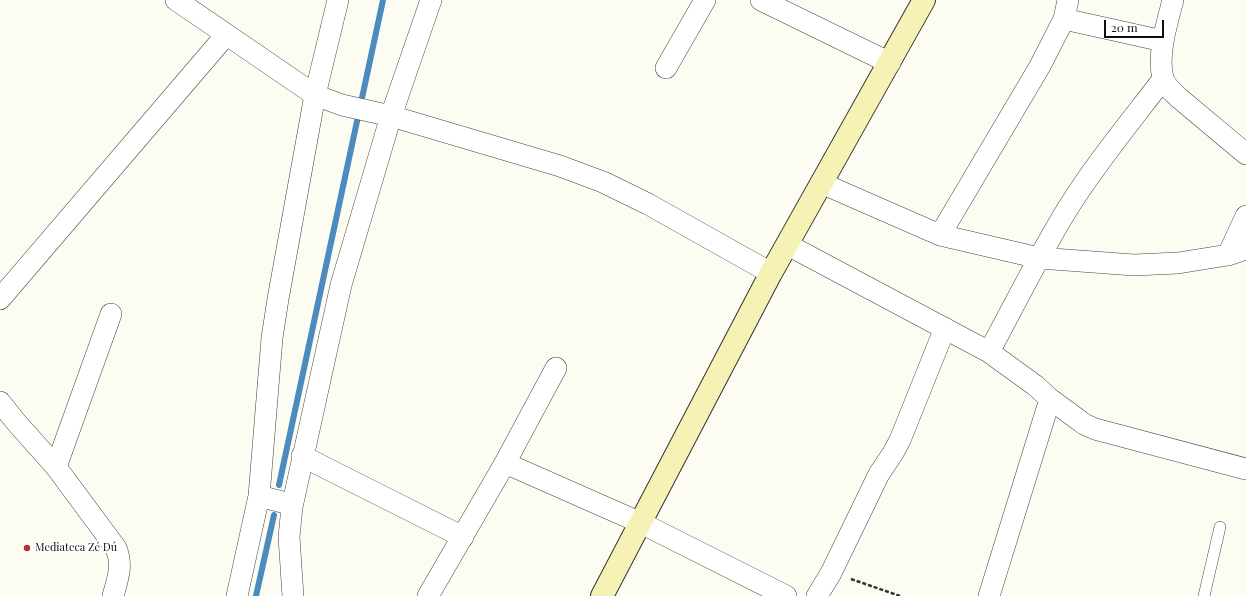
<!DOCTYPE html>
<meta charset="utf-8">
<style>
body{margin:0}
#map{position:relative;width:1246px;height:596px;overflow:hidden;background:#fdfcf2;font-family:"Playfair Display",serif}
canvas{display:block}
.scale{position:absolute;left:1104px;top:20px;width:60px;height:18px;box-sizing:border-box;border:2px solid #0f0f0f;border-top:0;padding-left:5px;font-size:12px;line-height:14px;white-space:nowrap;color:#0f0f0f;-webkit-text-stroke:3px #fff;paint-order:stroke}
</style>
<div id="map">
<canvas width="1246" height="596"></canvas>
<div class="scale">20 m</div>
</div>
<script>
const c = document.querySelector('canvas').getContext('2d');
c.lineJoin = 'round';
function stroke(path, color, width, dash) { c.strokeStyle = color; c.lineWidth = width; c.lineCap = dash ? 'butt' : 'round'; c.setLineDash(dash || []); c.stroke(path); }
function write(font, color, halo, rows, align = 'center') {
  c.font = font + ' "Playfair Display",serif'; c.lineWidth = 4; c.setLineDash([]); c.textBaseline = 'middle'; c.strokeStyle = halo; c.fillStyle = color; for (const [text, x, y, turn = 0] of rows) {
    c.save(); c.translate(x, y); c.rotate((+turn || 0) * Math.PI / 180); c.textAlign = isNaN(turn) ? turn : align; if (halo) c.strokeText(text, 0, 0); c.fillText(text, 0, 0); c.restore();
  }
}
stroke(new Path2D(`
 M279,485l104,-485
 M256,596l18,-81`), '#4c8bbe', 6);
const lane = new Path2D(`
 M1204,596l16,-69`);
const street = new Path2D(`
 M176,0l139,95 27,10 49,11 169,50 43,16 45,22 123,69
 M761,0l129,63
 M1173,0c-6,23 -16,55 -10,78 2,8 10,14 16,20l67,56
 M1064,19l99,22
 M666,68l39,-68
 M821,183l119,52 99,23 95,7 44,-2 50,-8 18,-6
 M940,235l100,-169 24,-47 4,-19
 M788,245l201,107 47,34 14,13 26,19 8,6 11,5 151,40
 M1228,255l18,-39
 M0,299l226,-264
 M989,352c26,-48 50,-97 79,-144 28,-45 63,-87 95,-129
 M0,402l16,20 40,45 60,81c7,17 2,30 -3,48
 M302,456l161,81
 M505,463l136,60 145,73
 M56,467l55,-153
 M259,496l27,7 6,4
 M237,596l22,-100 13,-158 6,-39 37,-204 23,-95
 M293,596l-4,-59 3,-30 49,-222 50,-169 40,-116
 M428,596l77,-133 51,-95
 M817,596l14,-23 48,-99 14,-21 7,-13 45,-112
 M989,596l61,-197`);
const secondary = new Path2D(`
 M602,596l169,-323 153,-273`);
stroke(lane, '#424242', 12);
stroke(street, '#424242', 22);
stroke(secondary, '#313131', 24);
stroke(new Path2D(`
 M851,579l49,17`), '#313131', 2.5, [4, 2]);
stroke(lane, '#fff', 11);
stroke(street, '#fff', 21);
stroke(secondary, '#f6f1b5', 22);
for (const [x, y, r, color] of [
 [27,548,4,"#af3637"]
]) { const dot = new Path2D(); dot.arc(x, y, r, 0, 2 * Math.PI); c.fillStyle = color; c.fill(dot); stroke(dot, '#fff', 1.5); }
write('11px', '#0f0f0f', '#fff', [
 ["Mediateca Zé Dú",35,548]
], 'left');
</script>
